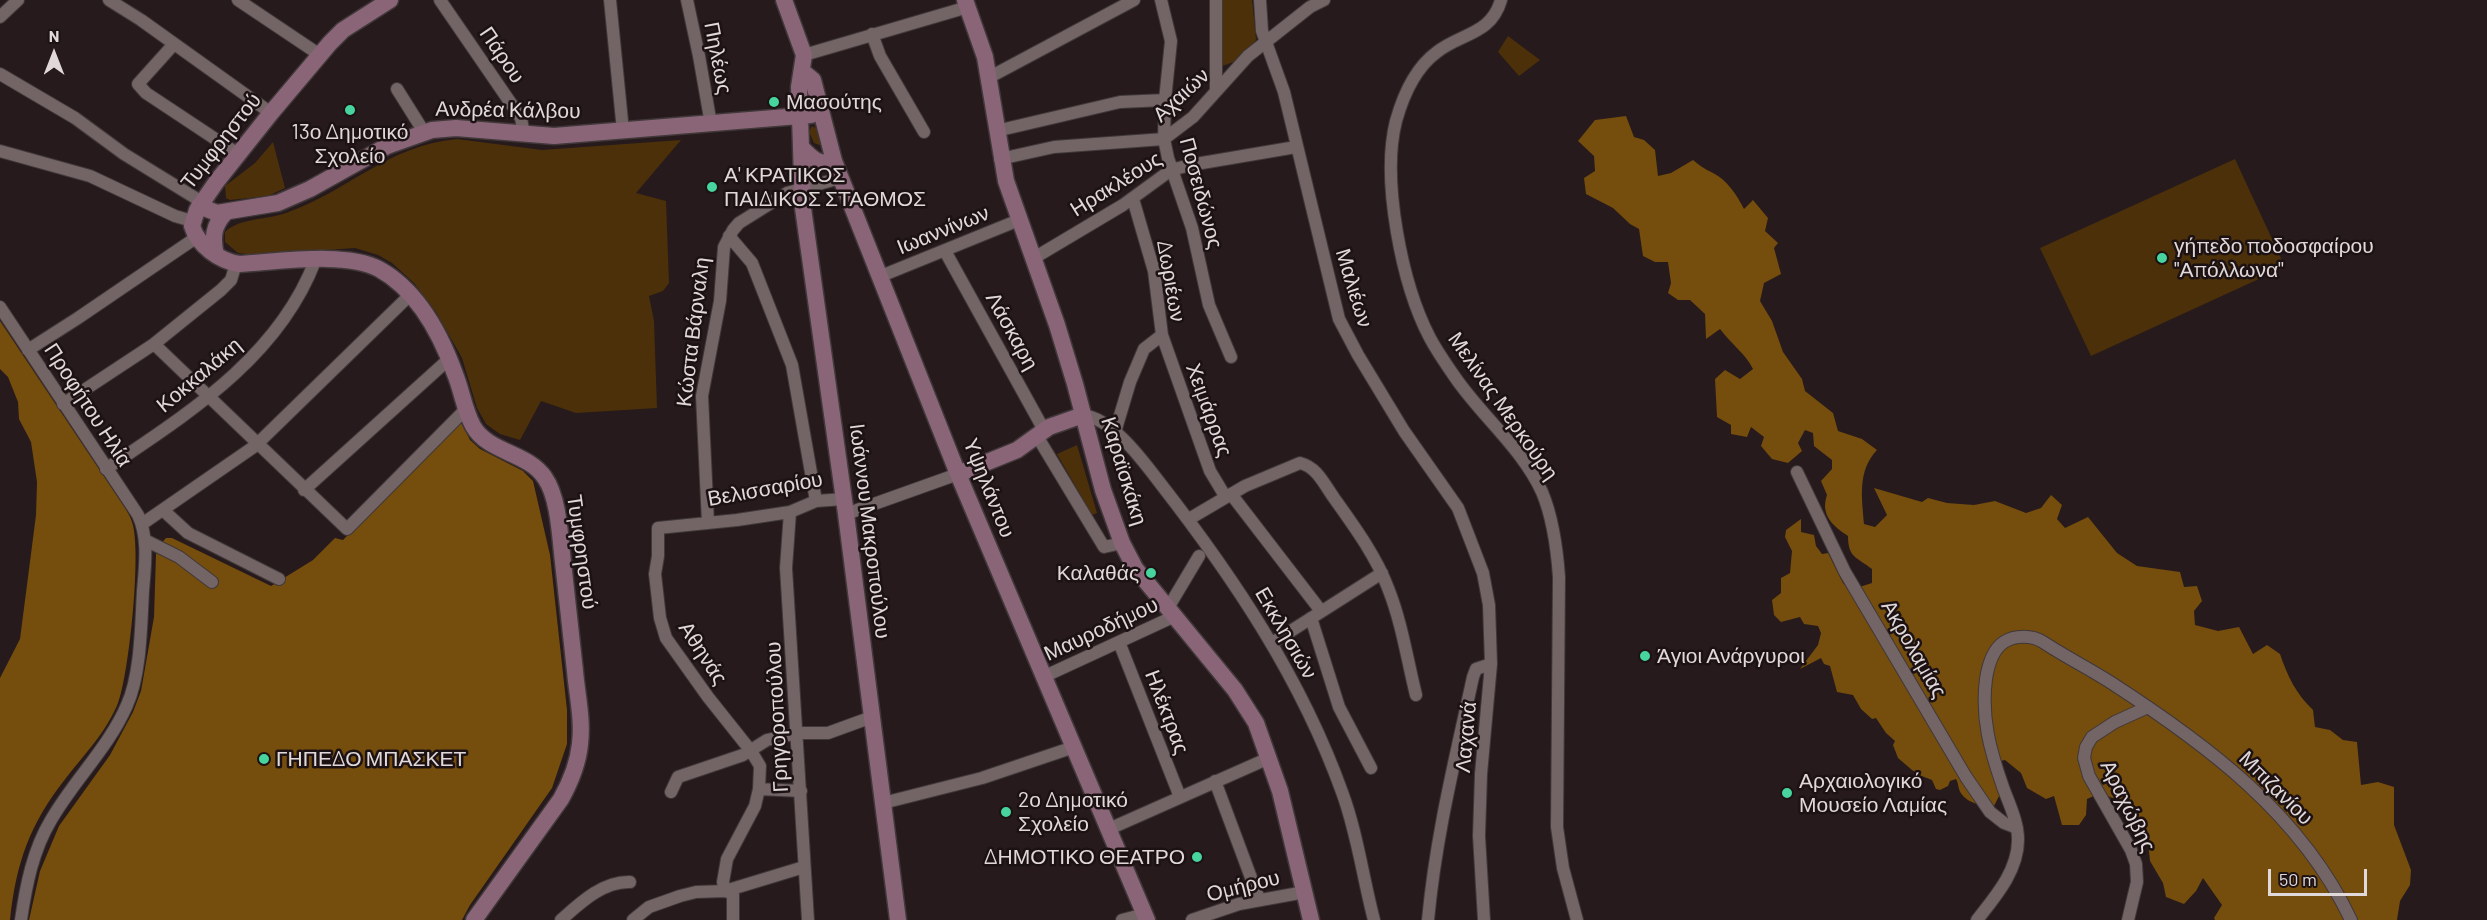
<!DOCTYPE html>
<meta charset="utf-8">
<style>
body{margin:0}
#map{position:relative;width:2487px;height:920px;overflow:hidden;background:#261a1c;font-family:Barlow,sans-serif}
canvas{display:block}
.north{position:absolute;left:24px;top:24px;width:60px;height:60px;-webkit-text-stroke:4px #1c1113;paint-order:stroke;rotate:0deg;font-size:16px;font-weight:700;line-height:24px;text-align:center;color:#e0d8d9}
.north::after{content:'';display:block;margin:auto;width:21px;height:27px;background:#e0d8d9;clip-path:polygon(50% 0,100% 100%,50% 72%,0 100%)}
.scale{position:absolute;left:2268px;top:869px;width:99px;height:27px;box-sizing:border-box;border:3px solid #e0d8d9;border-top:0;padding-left:8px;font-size:18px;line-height:21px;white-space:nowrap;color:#e0d8d9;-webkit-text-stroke:4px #1c1113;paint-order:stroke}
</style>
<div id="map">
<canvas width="2487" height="920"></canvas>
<div class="north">N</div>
<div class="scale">50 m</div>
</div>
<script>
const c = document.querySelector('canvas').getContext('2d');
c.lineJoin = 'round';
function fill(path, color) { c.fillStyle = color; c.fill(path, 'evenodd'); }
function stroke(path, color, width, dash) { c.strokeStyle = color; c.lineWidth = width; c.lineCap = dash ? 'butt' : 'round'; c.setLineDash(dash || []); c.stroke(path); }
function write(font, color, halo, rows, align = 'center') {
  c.font = font + ' Barlow,sans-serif'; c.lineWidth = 5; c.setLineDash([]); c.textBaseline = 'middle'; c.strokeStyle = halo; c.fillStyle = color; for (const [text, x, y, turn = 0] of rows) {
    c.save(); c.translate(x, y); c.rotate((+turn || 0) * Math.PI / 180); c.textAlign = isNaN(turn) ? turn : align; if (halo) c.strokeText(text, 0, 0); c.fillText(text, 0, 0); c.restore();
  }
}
fill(new Path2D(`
 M1219,0h33l4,39c-2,17 -24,24 -37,28z
 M1508,36l32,24 -21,16 -21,-24z
 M812,126l6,3 4,17 -8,-3 -5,-11z
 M457,139l85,11 139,-10 -45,53 30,8 3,82 -6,8 -14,5 5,25 3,87 -81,5 -35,-12 -21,39 -20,-6 -14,-10 -9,-16 -15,-50 -26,-46 -22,-29 -22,-20 -14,-8 -23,-7 -100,7 -17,-2 -13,-11v-10c14,-14 41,-12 61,-19 63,-22 100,-67 171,-74z
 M273,142l12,46 -17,8 -38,4 -4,-2 -1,-12 30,-23z
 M2235,159l50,108 -194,89 -51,-108z
 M1077,445l20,68 -5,2 -35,-61z`), '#4b3009');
fill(new Path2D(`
 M1626,116l8,21 10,3 11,10 3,26 13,-3 22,-13c7,6 12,9 20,13 14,7 24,22 31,36l9,-9 15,18 -3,13 13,12 -4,5 7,26 -17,9 -4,18 12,20 11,31 19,27 3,12 28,22 5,18 24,8 15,11c-20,21 -15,48 -13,74l11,3 12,-12 -13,-27 48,14 6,-4 19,5 27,2 21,-4 31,12 15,-5 10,-13 11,10 -5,14 8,9 23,-11 29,36 20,13 43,6 4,15 13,-1 5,15 -8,10 1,14 23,6 21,-4 14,27 14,-9 13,9c7,21 16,40 33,56l2,17 15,3 13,10 14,2 4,43 17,-3 16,5v38l17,45 -1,15 -10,16 -3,19h-182l-1,-2 8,-13 -19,-27 -7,13 -12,13 -18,-7 -3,-14 -13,-22 -2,-19 -21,-25 -1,-13 -25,-11 -14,6 -1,16 -7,10h-17l-8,-29 -8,3 -19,-11 -6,-15 -16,-13 -13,3 8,31 -6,12c-12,1 -31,-4 -35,-17 -1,-3 -1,-7 -3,-10l-6,2 -2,5 -8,4 -4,-1 -4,-9 -13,-5 -7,-5 -14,-12 -5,-13 2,-4 -9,-8 -10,-15 -4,1 -11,-10 -8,-14 -16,-3 -7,-26 -6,-2 -3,-6 -21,11 18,-24 3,-12 -3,-7 -14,-2 -4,-7 -19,5 -7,-7 -2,-15 9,-7v-15l9,-5 2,-22 -7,-14 1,-7 15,-11v13l13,3 2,11 6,8 6,-1 15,30 7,7 22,-7v-14c-15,-12 -24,-11 -24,-33 -15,-10 -28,-21 -21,-41l-6,-14 11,-12v-9l-18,-14 -1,-13 -8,-3 -7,13 4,8 -14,12 -16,-4 -11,-13 3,-9 -13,-10 -4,10 -16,-3v-9l-14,-8 -2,-38 10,-9 15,9 13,-10c-8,-16 -22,-25 -33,-40l-14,10 -1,-25 -15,-14h-12l-10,-7 3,-10 -3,-21h-13l-12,-6 -4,-27 -9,-5 -17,-16 -27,-14 -2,-16 11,-7 -1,-15 -16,-15 17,-21z
 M0,321l121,181c4,6 9,13 11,20 10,27 -3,153 -14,181 -11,28 -34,52 -52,75 -36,45 -50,85 -56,142h-10v-242l20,-39 16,-124 1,-33 -6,-40 -12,-23 -1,-17 -10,-25 -8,-8z
 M458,422l4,2 8,16 10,9 43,22 10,10 17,74 17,155v34l-15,44 -82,117 -8,15h-433l11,-49 19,-45 51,-71 23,-43 8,-21 13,-74 2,-63 1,-6 9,-10h6l99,48 42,-26 22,-22 8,2z`), '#754d0c');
const street = new Path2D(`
 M109,0l32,20 130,93
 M238,0l82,55
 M440,0l81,118 3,17
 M610,0l13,131
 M687,0l12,56 12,68
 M1161,0l10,41 -6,59 -1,39 4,19 24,70 17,77 22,52
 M1216,0v91
 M1260,0l2,31 22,61 55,227 19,36 46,76 54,77 25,65 6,32 2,59 -10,110 -2,62 5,84
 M1501,0c-10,35 -40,33 -64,52 -22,16 -34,44 -41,69 -15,59 6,164 34,217 8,15 18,29 27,42 27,38 66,70 85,112 11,26 15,57 17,85l-2,250 6,41 14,52
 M0,17l18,-17
 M872,34l8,22 44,76
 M174,44l-36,40 8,9 92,61
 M804,55l164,-48
 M0,74l75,44 49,36 78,48
 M988,78l146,-78
 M397,89l27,43
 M996,131l124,-29 45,-2
 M0,151l90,25 85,40 17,5
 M1000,159l54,-12 110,-8 29,-22 55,-61 62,-49 14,-7
 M1133,199l21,72 8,64 48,136 15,25
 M729,236l23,27 40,102 24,136
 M945,251l99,179
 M1034,258l89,-53 48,-35 19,-5 106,-18
 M881,276l138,-56
 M0,307l138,208c11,23 7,51 5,76 -2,34 -2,83 -16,114 -18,42 -53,75 -76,115 -18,30 -25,65 -30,100
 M154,344l193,185 119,-120
 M28,350l50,-32 119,-81
 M63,404l91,-60 67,-54 10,-10 5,-16
 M1083,415c30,4 60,46 77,68 74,95 141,195 182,309 15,40 21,86 32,128
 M1115,432l15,-50 14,-33 18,-14
 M1037,436l67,111 18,-4
 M106,469c81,-55 172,-111 209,-208
 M1797,472l48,100 121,205 24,35 14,11 13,5
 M304,490l145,-131
 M1231,494l90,117
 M164,511l24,22 91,46
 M790,512l-4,56 22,352
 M846,514l112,-40
 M1189,519l56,-33 55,-23c17,4 24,21 34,35 20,28 42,58 54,90 14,35 19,71 28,107
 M708,523l-6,-127 18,-95 4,-54 9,-17 6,-7 48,-30 53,-15
 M142,524l113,-78 155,-151
 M145,540l34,17 33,25
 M1168,608l31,-52
 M1311,618l28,89 32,61
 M1119,642l61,155
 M1272,643l110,-70
 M1043,677l132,-61
 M1215,781l44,118
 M759,789l42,2
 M671,792l7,-15 65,-22 24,-15 31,-7h30l44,-16
 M883,803l99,-25 92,-31
 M1109,829l160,-71
 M561,920c19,-17 42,-39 69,-38
 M633,920l16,-13 31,-11 16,-4 29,-1 79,-24
 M733,920v-26l-8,-3 -2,-9 4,-23 28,-53 4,-17 1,-23 -9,-15 -43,-54 -42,-59 -6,-20 -5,-44 3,-18v-28l79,-8 53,-8 26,-11 28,-2
 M1122,920l23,-6
 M1192,920l47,-16 66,-12
 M1428,920c8,-85 27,-160 45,-243l3,-8 15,-5
 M1977,920c18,-23 41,-49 41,-80 0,-19 -9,-36 -15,-53 -13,-37 -22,-69 -17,-108 2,-13 6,-29 18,-37 11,-7 28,-7 39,0 21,14 45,26 67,40 96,62 191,132 241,238
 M2128,920l9,-38 -1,-18 -5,-14 -42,-74 -5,-18 2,-11 6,-10 23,-15 33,-15`);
const secondary = new Path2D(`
 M390,0l-47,30 -13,13 -59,70 -54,68 -20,29 -5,16c6,20 28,35 47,38 38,-2 107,-13 140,5 38,21 62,66 76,105 7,17 9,35 18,52 15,27 55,26 72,52 14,20 15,60 18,84 4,37 8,73 12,109 2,24 8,48 5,73 -2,20 -9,37 -19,55l-87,121
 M784,0l20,55 -5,32 4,121 43,306 52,406
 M965,0l20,57 21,124 51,144 18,59 28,106 19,53 13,25 100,122 21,33 24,68 31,129
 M802,71l11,9 21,81 124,313 189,446
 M801,147c10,11 18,19 33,14
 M199,206l18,7 61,-10 32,-14 77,-43 45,-16 24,-2 98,8 257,-21
 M216,255c-4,-17 -3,-30 10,-43
 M958,474l59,-24 32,-23 34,-12`);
stroke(street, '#403839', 14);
stroke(secondary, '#403839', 19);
stroke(street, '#736466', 12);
stroke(secondary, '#8a6578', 16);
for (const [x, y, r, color] of [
 [774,102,6,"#47d49e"],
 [350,110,6,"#47d49e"],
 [712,187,6,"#47d49e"],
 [2162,258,6,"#47d49e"],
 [1151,573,6,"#47d49e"],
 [1645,656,6,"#47d49e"],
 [264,759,6,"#47d49e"],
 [1787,793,6,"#47d49e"],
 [1006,812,6,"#47d49e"],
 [1197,857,6,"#47d49e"]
]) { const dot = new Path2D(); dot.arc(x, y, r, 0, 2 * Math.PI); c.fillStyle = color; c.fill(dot); stroke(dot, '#1c1113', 2); }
write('21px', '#e0d8d9', '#1c1113', [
 ["Πάρου",502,55,56],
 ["Πηλέως",718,58,79],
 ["Αχαιών",1181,95,-43],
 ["Ανδρέα Κάλβου",508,110,1],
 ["Τυμφρηστού",221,141,-52],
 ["Ηρακλέους",1116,184,-32],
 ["Ποσειδώνος",1201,193,75],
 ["Ιωαννίνων",943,230,-22],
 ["Δωριέων",1171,281,80],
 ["Μαλιέων",1354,288,73],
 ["Λάσκαρη",1012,331,61],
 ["Κώστα Βάρναλη",693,332,-83],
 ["Κοκκαλάκη",199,375,-40],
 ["Προφήτου Ηλία",88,405,57],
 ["Μελίνας Μερκούρη",1503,406,55],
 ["Χειμάρρας",1209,410,70],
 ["Καραϊσκάκη",1124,471,73],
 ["Υψηλάντου",989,488,68],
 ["Βελισσαρίου",765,489,-10],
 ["Ιωάννου Μακροπούλου",870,531,83],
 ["Τυμφρηστού",582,552,82],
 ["Μαυροδήμου",1101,629,-25],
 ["Εκκλησιών",1286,633,60],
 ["Ακρολαμίας",1914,649,60],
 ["Αθηνάς",703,653,57],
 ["Ηλέκτρας",1167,712,69],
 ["Γρηγοροπούλου",777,717,-93],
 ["Λαχανά",1466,737,-85],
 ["Μπιζανίου",2276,788,45],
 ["Αραχώβης",2128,806,64],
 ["Ομήρου",1243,886,-14]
]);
write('21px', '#e0d8d9', '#1c1113', [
 ["Μασούτης",786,102],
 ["13ο Δημοτικό",350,132,"center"],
 ["Σχολείο",350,156,"center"],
 ["Α' ΚΡΑΤΙΚΟΣ",724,175],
 ["ΠΑΙΔΙΚΟΣ ΣΤΑΘΜΟΣ",724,199],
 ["γήπεδο ποδοσφαίρου",2174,246],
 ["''Απόλλωνα''",2174,270],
 ["Καλαθάς",1139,573,"right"],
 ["Άγιοι Ανάργυροι",1657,656],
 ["ΓΗΠΕΔΟ ΜΠΑΣΚΕΤ",276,759],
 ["Αρχαιολογικό",1799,781],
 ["Μουσείο Λαμίας",1799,805],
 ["2ο Δημοτικό",1018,800],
 ["Σχολείο",1018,824],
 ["ΔΗΜΟΤΙΚΟ ΘΕΑΤΡΟ",1185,857,"right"]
], 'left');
</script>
